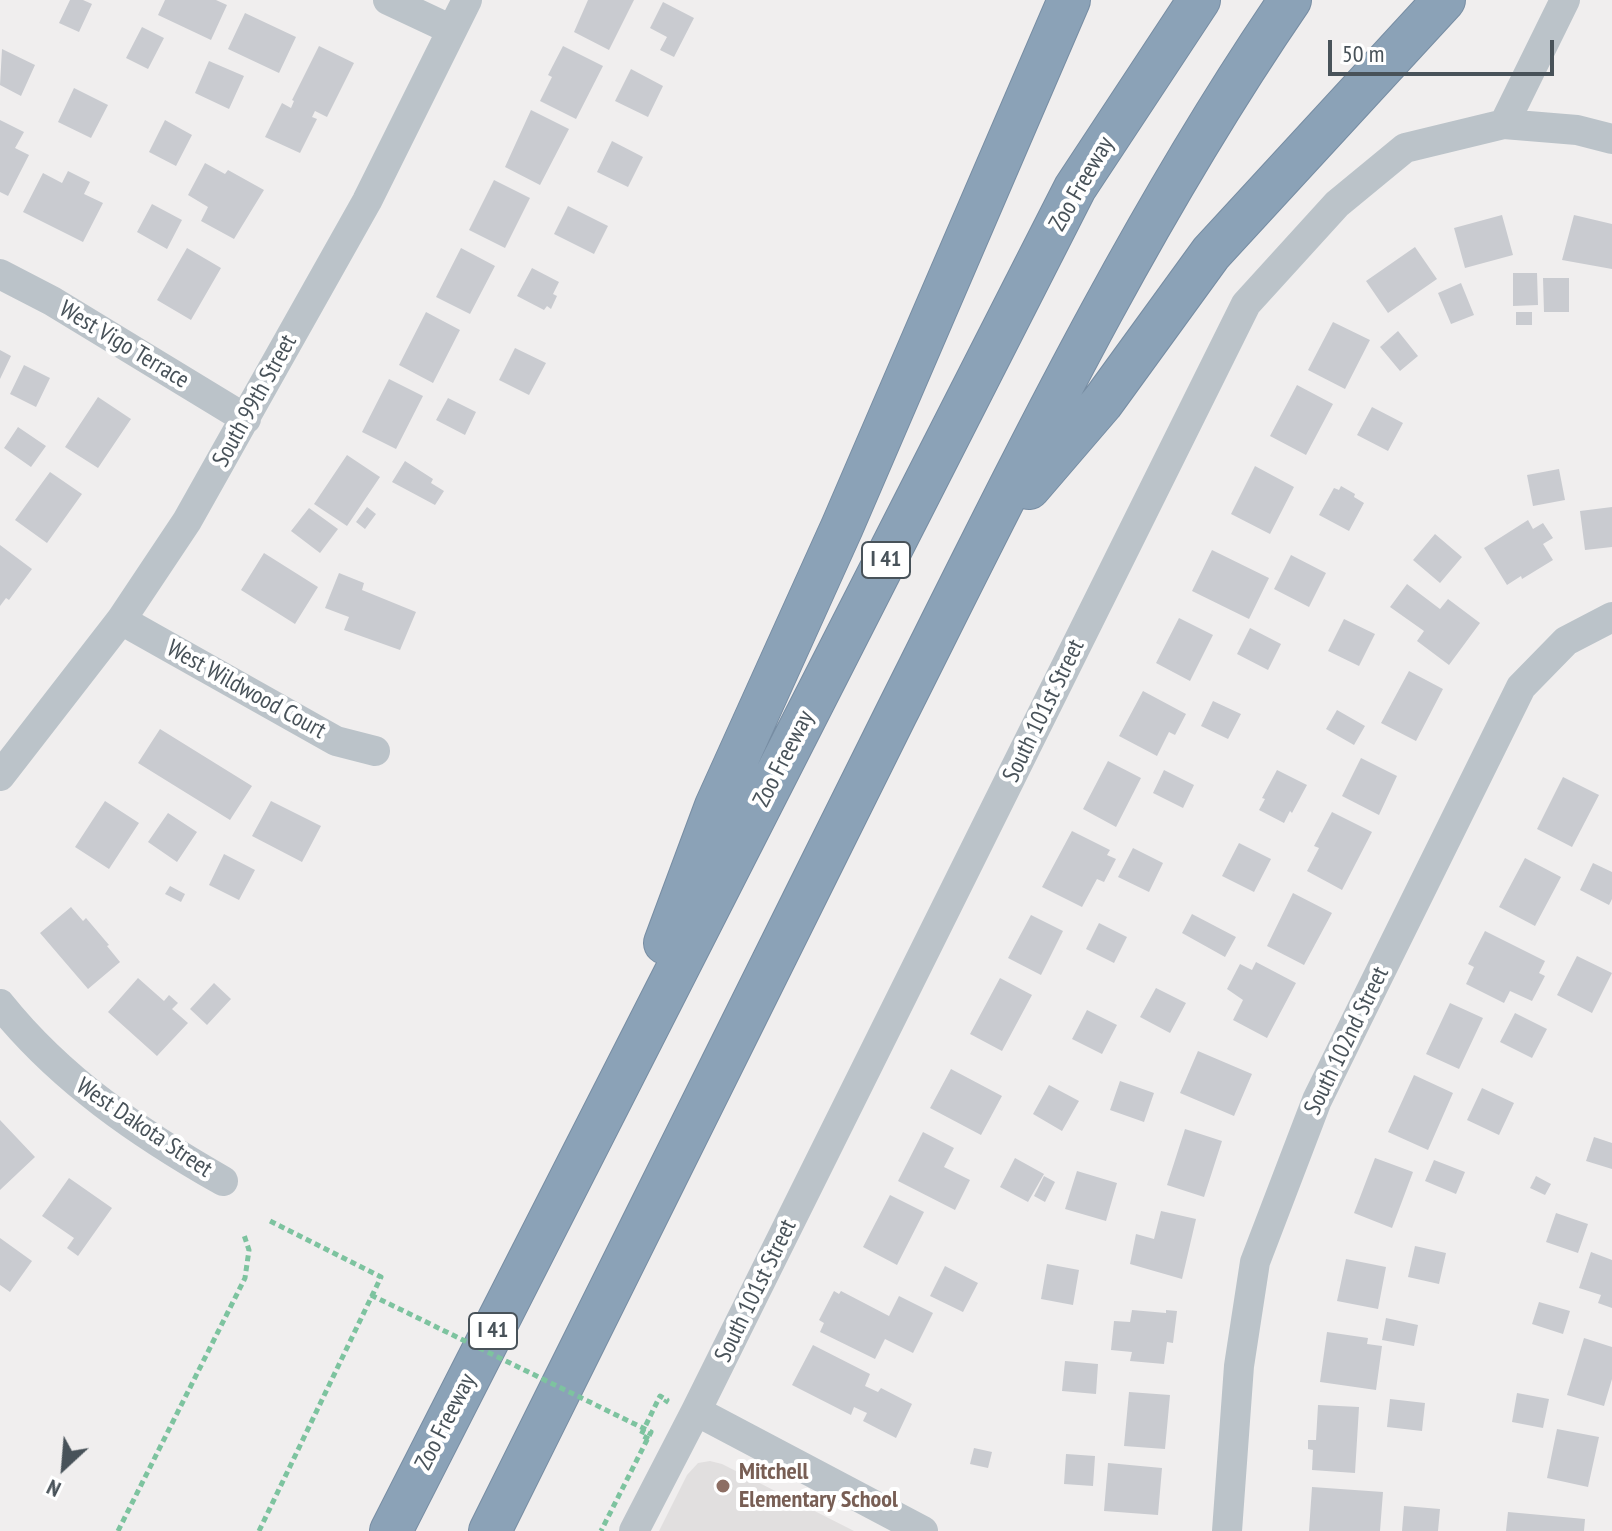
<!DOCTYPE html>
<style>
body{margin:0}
#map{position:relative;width:1612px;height:1531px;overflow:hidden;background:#f0eeee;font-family:"PT Sans Narrow",sans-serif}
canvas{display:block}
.north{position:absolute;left:24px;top:1427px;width:80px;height:80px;-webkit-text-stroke:6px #fff;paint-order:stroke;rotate:206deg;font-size:22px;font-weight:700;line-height:32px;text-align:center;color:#485259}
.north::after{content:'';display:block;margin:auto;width:28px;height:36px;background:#485259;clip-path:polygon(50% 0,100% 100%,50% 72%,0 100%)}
.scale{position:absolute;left:1328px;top:40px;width:226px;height:36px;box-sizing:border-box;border:4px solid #485259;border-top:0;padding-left:10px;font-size:24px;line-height:28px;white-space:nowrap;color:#485259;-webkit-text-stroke:6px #fff;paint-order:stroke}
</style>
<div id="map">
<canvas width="1612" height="1531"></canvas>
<div class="north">N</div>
<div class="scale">50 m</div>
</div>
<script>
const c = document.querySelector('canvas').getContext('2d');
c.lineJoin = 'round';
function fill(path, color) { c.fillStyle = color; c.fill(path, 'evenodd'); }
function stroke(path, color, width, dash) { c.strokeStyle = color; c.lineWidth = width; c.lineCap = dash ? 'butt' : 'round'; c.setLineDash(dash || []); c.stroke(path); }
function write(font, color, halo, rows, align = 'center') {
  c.font = font + ' "PT Sans Narrow",sans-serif'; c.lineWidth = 8; c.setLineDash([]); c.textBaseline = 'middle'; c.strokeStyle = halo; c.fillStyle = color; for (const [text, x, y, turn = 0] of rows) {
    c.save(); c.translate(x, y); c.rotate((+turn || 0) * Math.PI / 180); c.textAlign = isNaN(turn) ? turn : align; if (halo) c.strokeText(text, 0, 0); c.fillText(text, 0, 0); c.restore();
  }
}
fill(new Path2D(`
 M710,1461l12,3 132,67h-195l28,-56 11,-12z`), '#e1dfdf');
fill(new Path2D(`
 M70,0h13l9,4 -13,28 -20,-9z
 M165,0h51l11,5 -16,35 -53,-25z
 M588,0h46l-25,50 -35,-18z
 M663,2l31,16 -20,39 -14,-7 7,-13 -17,-9z
 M245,13l51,24 -17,36 -51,-24z
 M142,27l22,11 -16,31 -22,-11z
 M319,46l35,17 -27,54 -12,-6 -3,6 5,2 -17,34 -35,-16 17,-34 9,5 3,-7 -2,-1z
 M563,46l40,20 -27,53 -36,-18 12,-24 -4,-2z
 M2,49l33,16 -14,31 -21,-11z
 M209,61l35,15 -15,33 -34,-16z
 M631,69l32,17 -15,31 -33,-16z
 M74,88l34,17 -17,33 -33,-16z
 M531,110l38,19 -29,56 -35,-18z
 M0,120l24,12 -9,16 14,7 -21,41 -8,-4z
 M165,120l27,15 -16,31 -27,-14z
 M612,141l31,16 -15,30 -31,-15z
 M205,163l20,11 3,-4 36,20 -30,49 -33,-18 7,-14 -20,-12z
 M68,171l22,11 -6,12 19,9 -20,39 -60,-30 20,-39 19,10z
 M494,180l36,18 -25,50 -36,-18z
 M152,204l30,16 -15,29 -30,-17z
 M568,206l40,20 -14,28 -40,-20z
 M1502,215l11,40 -48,13 -11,-40z
 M1574,215l38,9v45l-50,-9z
 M1415,247l22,32 -49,34 -22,-32z
 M187,248l34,20 -30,52 -34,-20z
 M461,248l34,18 -25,48 -34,-17z
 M532,268l27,14 -6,12 4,2 -6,13 -4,-3 -3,4 -27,-14z
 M1513,273h24l1,32 -25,1z
 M1543,278h26v34h-25z
 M1461,283l13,32 -23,9 -13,-31z
 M426,312l34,18 -27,53 -34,-18z
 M1516,312h16v13h-16z
 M1333,322l37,18 -25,49 -37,-19z
 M1398,331l20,25 -18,15 -20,-24z
 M515,348l31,15 -17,32 -30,-15z
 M0,350l11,6 -11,23z
 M24,365l26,13 -14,29 -26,-13z
 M389,379l34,17 -27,53 -34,-17z
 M1297,385l36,19 -27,51 -36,-19z
 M98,397l33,22 -33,49 -33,-21z
 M448,398l28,14 -11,23 -29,-15z
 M1372,407l31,16 -15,28 -31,-16z
 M18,427l28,19 -15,21 -27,-19z
 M347,455l33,22 -33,49 -33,-22z
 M405,461l28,18 -2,4 13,8 -9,14 -43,-23z
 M1255,466l39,21 -24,47 -39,-20z
 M1559,469l6,31 -32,6 -6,-31z
 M50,472l32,22 -35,49 -32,-23z
 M1341,486l14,8 -1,3 10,6 -15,28 -30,-16 15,-27 5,2z
 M367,507l9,7 -11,15 -9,-7z
 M1612,507v40l-27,3 -5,-39z
 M309,508l29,21 -18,24 -29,-22z
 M1528,520l5,9 10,-6 10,15 -10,6 10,16 -31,19 -1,-3 -14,9 -23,-37z
 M1435,534l27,23 -22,26 -27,-23z
 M0,545l32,24 -23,31 -3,-2 -6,8z
 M1212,550l57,28 -20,41 -57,-28z
 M264,553l54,34 -23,37 -54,-34z
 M1291,555l35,18 -17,34 -35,-18z
 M339,573l25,10 -2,7 54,22 -16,38 -56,-20 5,-13 -24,-9z
 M1407,584l33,25 8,-10 32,24 -31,42 -32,-24 7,-10 -34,-24z
 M1179,618l34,17 -23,46 -34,-18z
 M1344,619l31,15 -16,32 -31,-15z
 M1250,628l31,16 -13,26 -31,-16z
 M1409,671l34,18 -27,52 -35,-18z
 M1143,691l43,23 -11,21 -6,-3 -12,24 -38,-20z
 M1213,701l28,13 -13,25 -27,-13z
 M1337,710l28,16 -11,19 -28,-16z
 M160,729l92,57 -22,34 -92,-57z
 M1361,758l36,18 -18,39 -37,-19z
 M1108,761l33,17 -25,49 -33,-18z
 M1164,770l30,15 -11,23 -30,-15z
 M1277,770l30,15 -15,28 -2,-2 -6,12 -25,-13 6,-11 -3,-1z
 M1563,777l36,18 -27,52 -35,-18z
 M105,801l34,22 -30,46 -34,-22z
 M271,801l50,25 -19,36 -50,-26z
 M1332,812l40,20 -30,58 -35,-19 12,-23 -5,-2z
 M168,813l29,19 -20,30 -29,-20z
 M1072,831l38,19 -3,5 9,4 -12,23 -7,-3 -15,28 -40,-20z
 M1239,843l32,16 -17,33 -32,-16z
 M1133,848l30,15 -14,29 -31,-15z
 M224,854l31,16 -16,30 -30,-15z
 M1525,858l36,19 -26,49 -36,-19z
 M1593,863l19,9v27l-3,6 -29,-15z
 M170,886l15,8 -4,8 -16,-8z
 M1293,893l39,20 -28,52 -37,-19z
 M71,907l12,14 3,-3 23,27 -2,1 13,16 -32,27 -48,-56z
 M1192,914l44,23 -11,20 -43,-24z
 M1031,915l32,16 -22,44 -33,-17z
 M1099,923l28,14 -13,26 -28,-14z
 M1485,931l60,30 -6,12 6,3 -13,25 -22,-10 -6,12 -38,-19 8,-17 -6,-3z
 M1577,956l35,17 -20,40 -35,-18z
 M1256,962l40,21 -29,55 -34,-18 10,-20 -16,-11 13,-25 12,6z
 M138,978l26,23 5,-6 9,8 -6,6 16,14 -31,33 -49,-44z
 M1000,978l32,17 -30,56 -32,-17z
 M214,983l17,16 -24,26 -17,-16z
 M1156,988l30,15 -16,30 -30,-16z
 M1450,1003l33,15 -24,51 -33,-15z
 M1087,1010l30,15 -15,29 -30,-15z
 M1515,1013l32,16 -15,29 -32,-16z
 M1198,1051l54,23 -18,42 -54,-23z
 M951,1069l51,27 -21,39 -51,-27z
 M1414,1075l39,18 -25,57 -40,-18z
 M1120,1081l34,12 -10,29 -34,-12z
 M1049,1085l30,16 -17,30 -29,-17z
 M1482,1088l32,15 -15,32 -32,-15z
 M0,1120l35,37 -35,33z
 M1185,1129l37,12 -18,56 -37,-12z
 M923,1132l31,16 -10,19 26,13 -15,30 -57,-29z
 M1594,1137l18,6v26l-26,-8z
 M1015,1158l29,16 -16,28 -28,-15z
 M1375,1158l38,14 -21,56 -38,-15z
 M1434,1160l31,12 -9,22 -31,-13z
 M1077,1171l40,12 -11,38 -41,-12z
 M1044,1176l11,6 -10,20 -11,-6z
 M1536,1176l15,8 -6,11 -15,-7z
 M69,1178l43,30 -34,48 -11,-8 7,-10 -32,-22z
 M890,1195l34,17 -27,53 -34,-18z
 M1161,1211l35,8 -14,60 -52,-15 6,-30 18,5z
 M1556,1213l32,11 -10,29 -32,-11z
 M0,1238l32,23 -22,31 -10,-7z
 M1415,1246l31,7 -7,31 -31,-7z
 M1591,1252l21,8v48l-14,-5 3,-8 -22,-7z
 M1346,1259l40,8 -8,42 -41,-8z
 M1047,1264l32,6 -6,35 -32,-6z
 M945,1266l33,17 -15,29 -33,-16z
 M834,1291l5,3 2,-3 48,25 10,-20 34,17 -20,40 -28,-14 -10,20 -55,-27 4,-9 -5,-3z
 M1539,1302l31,9 -7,23 -31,-10z
 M1132,1310l34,3v-3l11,1 -4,32 -6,-1 -3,22 -34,-3 2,-9 -21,-2 3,-29 16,1z
 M1386,1318l32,7 -4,21 -32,-6z
 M1327,1332l41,6 -1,6 15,2 -6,44 -56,-8z
 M1584,1338l28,9v32l-8,27 -37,-11z
 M813,1345l57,29 -5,12 13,6 3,-4 31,16 -16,34 -33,-17 4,-8 -13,-6 -3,8 -59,-30z
 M1065,1361l33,3 -2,30 -34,-3z
 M1129,1392l41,3 -5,54 -41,-3z
 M1517,1393l32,6 -6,29 -31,-6z
 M1390,1399l35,4 -3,28 -35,-4z
 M1318,1405l41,2 -4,66 -43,-3 1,-20 -5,-1v-9h8z
 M1557,1429l42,8 -11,50 -41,-9z
 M974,1448l18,4 -4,16 -18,-4z
 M1066,1454l29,2 -2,30 -29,-2z
 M1108,1463l54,5 -4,47 -54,-4z
 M1312,1487l71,5 -3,39h-71z
 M1404,1506l36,3 -2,22h-36z
 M1508,1512l77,7 -1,12h-78z`), '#c9cbd0');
const highway = new Path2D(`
 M1029,488l73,-85 109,-150 233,-253
 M665,943l51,-137 126,-279 227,-527
 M391,1531l684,-1343 124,-188
 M490,1531c135,-272 271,-544 406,-817 122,-243 240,-489 394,-714`);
stroke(highway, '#778da3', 44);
stroke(new Path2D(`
 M649,1439l-8,-4 19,-39 7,4 -2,3
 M118,1531l127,-253 4,-28 -5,-15
 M259,1531l122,-254 -113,-57`), '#7dc39f', 5, [6, 4]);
stroke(new Path2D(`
 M388,0l64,30
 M1504,124l73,6 35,9
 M0,274l52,27 194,118
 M121,620l215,121 39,10
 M0,776l121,-156 66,-99 180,-320 100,-201
 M0,1004c60,75 140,130 223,177
 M696,1411l227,120
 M634,1531l62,-120 550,-1107 91,-100 68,-56 99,-24 61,-124
 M1227,1531l12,-165 16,-104 62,-162 204,-413 45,-46 46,-24`), '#bbc3c9', 30);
stroke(highway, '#8ba2b7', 42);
stroke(new Path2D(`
 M371,1295l280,137 -50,99`), '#7dc39f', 5, [6, 4]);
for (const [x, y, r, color] of [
 [723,1486,8,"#8d6e63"]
]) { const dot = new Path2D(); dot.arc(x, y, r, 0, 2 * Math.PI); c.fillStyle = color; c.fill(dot); stroke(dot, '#fff', 3); }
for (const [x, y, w] of [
 [886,560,48],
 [493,1331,48]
]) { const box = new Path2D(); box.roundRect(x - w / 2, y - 18, w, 36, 6); c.fillStyle = '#fff'; c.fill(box); stroke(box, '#485259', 2); }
write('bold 22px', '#485259', null, [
 ["I 41",886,560],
 ["I 41",493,1331]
]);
write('24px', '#485259', '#fff', [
 ["Zoo Freeway",1082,184,-60],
 ["West Vigo Terrace",124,345,31],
 ["South 99th Street",255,401,-61],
 ["West Wildwood Court",246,690,29],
 ["South 101st Street",1044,711,-64],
 ["Zoo Freeway",784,759,-63],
 ["South 102nd Street",1347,1041,-64],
 ["West Dakota Street",144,1128,34],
 ["South 101st Street",756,1291,-64],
 ["Zoo Freeway",446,1422,-63]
]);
write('bold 24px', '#785e54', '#fff', [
 ["Mitchell",739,1472],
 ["Elementary School",739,1500]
], 'left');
</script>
